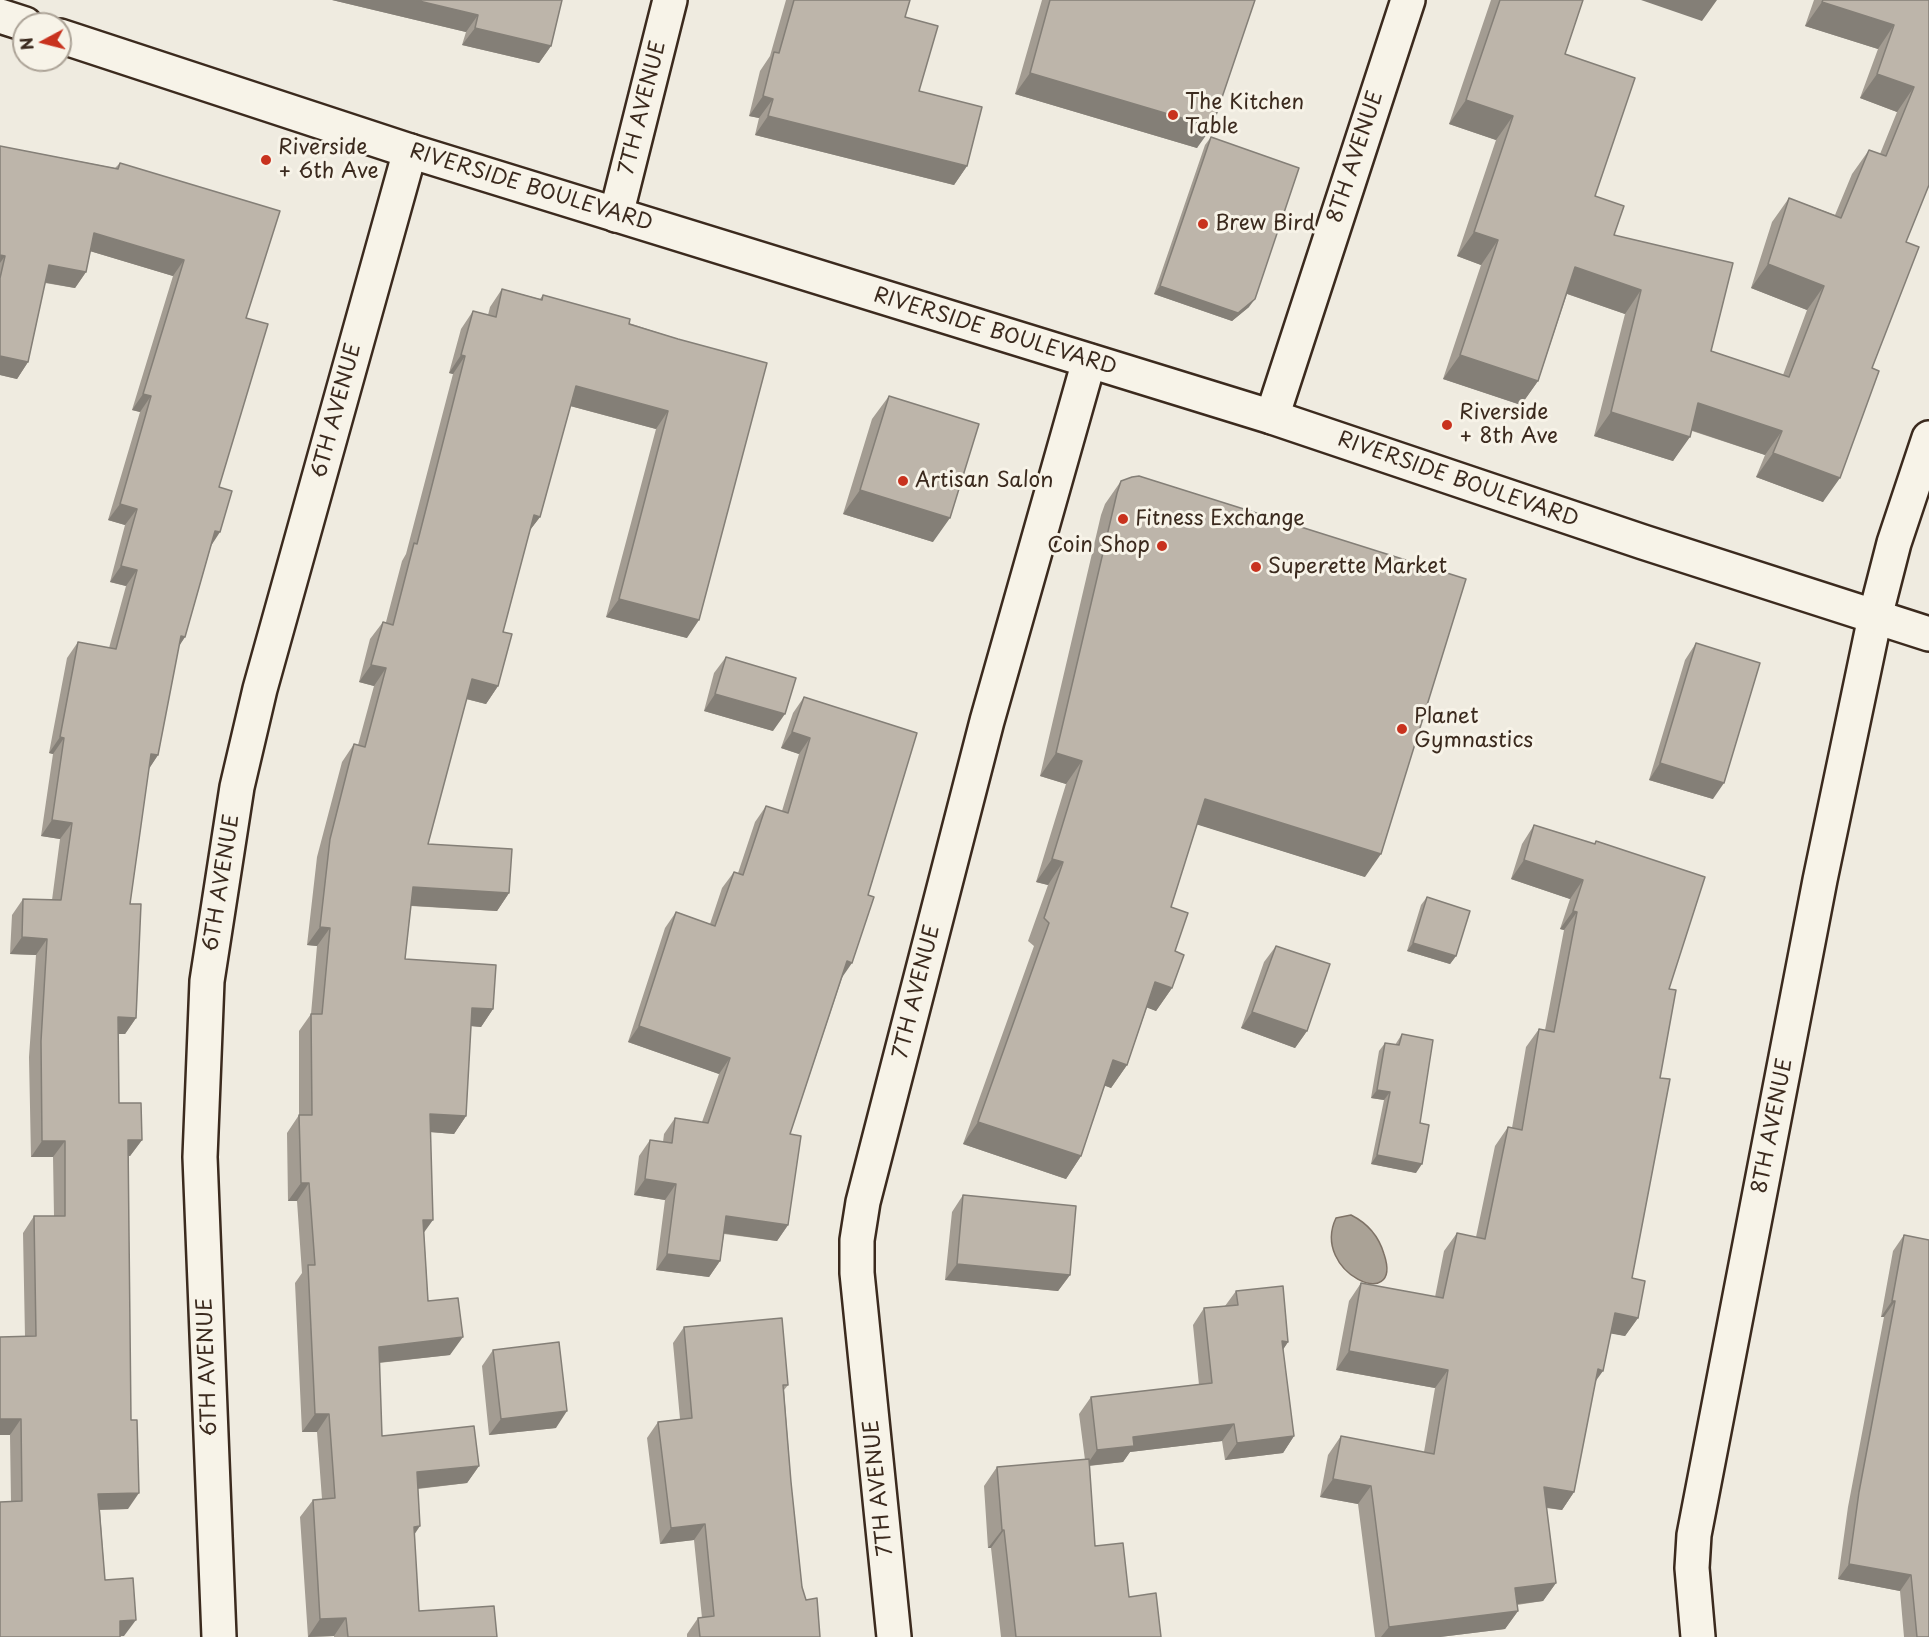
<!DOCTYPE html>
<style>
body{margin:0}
#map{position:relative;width:1929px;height:1637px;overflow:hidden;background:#efebe0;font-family:"Playpen Sans",sans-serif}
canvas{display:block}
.north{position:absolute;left:12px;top:12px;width:60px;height:60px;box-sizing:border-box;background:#f7f3e8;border:2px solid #aca397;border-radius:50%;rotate:263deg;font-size:16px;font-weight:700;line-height:24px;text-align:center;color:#3b2a1e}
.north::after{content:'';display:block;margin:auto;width:21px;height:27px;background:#c8321e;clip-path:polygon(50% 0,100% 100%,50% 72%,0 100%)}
</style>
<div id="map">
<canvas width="1929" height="1637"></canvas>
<div class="north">N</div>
</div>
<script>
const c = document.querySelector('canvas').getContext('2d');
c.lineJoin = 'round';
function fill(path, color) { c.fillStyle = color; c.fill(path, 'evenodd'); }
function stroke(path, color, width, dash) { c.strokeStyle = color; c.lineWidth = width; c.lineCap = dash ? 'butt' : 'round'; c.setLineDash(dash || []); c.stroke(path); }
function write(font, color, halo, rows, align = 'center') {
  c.font = font + ' "Playpen Sans",sans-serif'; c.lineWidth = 6; c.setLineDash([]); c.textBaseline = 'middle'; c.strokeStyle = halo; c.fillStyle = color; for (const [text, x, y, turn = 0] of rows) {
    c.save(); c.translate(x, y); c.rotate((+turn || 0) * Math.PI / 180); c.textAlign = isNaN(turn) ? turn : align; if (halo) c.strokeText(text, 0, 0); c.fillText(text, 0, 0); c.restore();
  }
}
const water = new Path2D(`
 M1351,1215c16,8 28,22 33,39 20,60 -74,19 -48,-36z`);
fill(water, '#aaa296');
stroke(water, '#7e7266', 1.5);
const minor = new Path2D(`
 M616,215l54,-215
 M1272,417l136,-417
 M219,1637l-19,-480 7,-176 30,-194 23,-98 150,-538
 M894,1637l-37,-364v-33l6,-38 124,-481 102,-360
 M1698,1637l-6,-69 2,-33 126,-655 55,-263 19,-74 35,-105`);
const secondary = new Path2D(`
 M0,16l25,8
 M60,36l350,115 862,266 371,125 286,92`);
stroke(minor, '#3b2a1e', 38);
stroke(secondary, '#3b2a1e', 38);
stroke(minor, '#f7f3e8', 33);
stroke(secondary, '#f7f3e8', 33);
fill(new Path2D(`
 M332,0h230l-11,46 -12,17 -77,-18 4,-13z
 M786,0h124l-5,17 14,74 48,75 -13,19 -199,-50 4,-17 -10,-2 11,-45 10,-15z
 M1042,0h213l-58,148 -182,-54z
 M1491,0h92l-18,54 30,142 19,39 97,116 72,24 24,-65 -56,-22 21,-66 17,-24 46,17 17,-41 17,-24 11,4 17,-42 -37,-14 18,-49 -73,-23 9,-26h115l-23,242 -34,126 -49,134 -67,-25 9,-22 -73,-24 -19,30 -79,-25 31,-122 -58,-20 -29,87 -17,24 -78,-26 38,-114 -24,-9 39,-116 -47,-16z
 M1211,137l38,170 -17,14 -78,-27 51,-149z
 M0,146l115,22 5,-5 126,155 -27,169 -8,59 -26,91 -6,8 -21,110 -9,13 -19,136 6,114 -11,16h-7l1,69 23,37 -12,16h-1l-1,353 -28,1 5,70 19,56 -113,-134 -1,-67 15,-98 -2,-104 11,-17h20l-1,-59h-22l-2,-100 7,-102 -26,-1 2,-39 11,-16 29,1 8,-61 -19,-3 12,-82 -4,-1 18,-95 11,-16 31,6 17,-62 -16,-4 15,-57 -17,-5 32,-108 -8,-2 41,-134 -83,-25 -4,21 -11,16 -30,-5 -17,79 -11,17 -17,-4z
 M502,289l38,10 3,-4 135,44 9,299 -81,-21 50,-188 -86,-23 -30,111 -10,13 -27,102 -5,54 -12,18 -20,-5 -38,145 81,49 -12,18 -86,-5 -6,53 88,50 -12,18 -10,-1 -5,90 -12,18 -24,-2 -6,100 4,69 22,54 -71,8 3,73 97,30 -12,17 -49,6 -4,46 5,76 78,26h-163v-1l-26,1 -8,-120 13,-17 9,-1 -5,-67h-15l-7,-149 7,-10 -5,-72h-9l-1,-68 12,-18v-84l12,-17 6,-68 -10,-1 10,-88 25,-95 12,-18 4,1 16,-59 -15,-4 11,-43 13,-17h3l16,-61 4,-7 47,-180 -4,-1 12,-44 12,-18 15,4 2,-8z
 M889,396l44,146 -90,-28 29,-95z
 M1121,481l244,396 -168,-53 -26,83 4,44 -3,37 -16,23 -9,-4 -20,58 -16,23 -6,-3 -24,71 -15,23 -103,-35 71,-198 -6,-5 20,-56 -12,-3 30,-98 -26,-8 61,-261 4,-11z
 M1696,643l17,156 -64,-19 36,-120z
 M726,657l47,74 -69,-20 10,-38z
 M804,697l113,36 -75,245 -52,156 -2,91 -11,16 -53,-7 -4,27 -11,16 -53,-7 9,-70 -31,-5 5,-39 11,-16 13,2 1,-8 11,-16 27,4 17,-48 -91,-32 37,-114 11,-16 34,12 12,-36 12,-16 4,1 17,-51 11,-16 16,5 17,-57 -18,-6 12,-35z
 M1534,825l60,19 2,-3 73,148 -9,89 -28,200 6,40 -13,18 -14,-3 -16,49 -21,110 -12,18 -16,-2 10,75 -13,18 -26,4 1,6 -13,18 -65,8h-65l-17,-133 -38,-7 8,-42 13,-19 83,16 11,-64 -99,-18 13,-69 12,-18 74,14 9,-46 13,-18 19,4 19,-91 13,-19 4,1 14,-81 13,-18 6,1 19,-100 -4,-1 10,-30 -59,-20 11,-35z
 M1427,897l29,59 -6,8 -43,-13 14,-46z
 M1276,946l31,85 -12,17 -54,-20 23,-66z
 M1402,1034l18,89 -4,50 -45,-9 13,-64 -13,-2 8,-47 6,-8 10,2z
 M963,1195l107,80 -12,16 -113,-11 7,-68z
 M1904,1235l25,402h-25l-4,-46 -62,-12 10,-72 36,-190h-3l12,-66z
 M1236,1291l52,51 -5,7 11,87 -11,17 -58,7 -3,-19 -92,11 -7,10 -34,4 6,80 34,51 32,40h-160l-10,-89h-3l-4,-62 13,-19 88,-7 -6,-46 12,-17 108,-12 -6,-60 11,-17 21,-2z
 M684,1327l104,58 -4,5 7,92 11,105 4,13 14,37h-133v-3l11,-16h4l-8,-78 -34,4 -13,-106 11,-16 22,-3 -7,-76z
 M493,1350l63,78 -67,7 -7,-69z`), '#a39c92');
fill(new Path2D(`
 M332,0h83l63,15 -12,17z
 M1641,0h76l-15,21z
 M1822,2l72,23 -16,24 -73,-23z
 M475,28l76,18 -12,17 -77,-18z
 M1030,73l182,54 -15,21 -182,-54z
 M1877,74l37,13 -17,25 -37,-14z
 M763,96l10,3 -14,19 -10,-2z
 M1466,100l47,16 -17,24 -47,-16z
 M768,116l199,50 -13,19 -199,-50z
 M1474,232l24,8 -17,25 -24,-9z
 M94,233l90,27 -11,16 -90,-27z
 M0,255l5,1 -5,7z
 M1768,264l56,22 -17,24 -56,-22z
 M49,265l37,7 -11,16 -38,-7z
 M1575,267l66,23 -16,24 -66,-23z
 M1160,286l95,13 -6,8 -17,14 -78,-27z
 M461,355l4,1 -12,18 -4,-1z
 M1460,355l78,26 -17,24 -78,-26z
 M0,356l28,6 -11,17 -17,-4z
 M576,386l92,25 -12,18 -93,-25z
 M143,394l8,2 -11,16 -8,-2z
 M1698,403l84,28 -17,24 -83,-28z
 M1611,412l79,25 -17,24 -79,-25z
 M1773,453l67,25 -17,24 -67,-25z
 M860,490l90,28 -17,24 -90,-28z
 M120,504l17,5 -12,16 -17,-5z
 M534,515l6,2 -13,17z
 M215,531l5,1 -11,17z
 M121,566l16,4 -11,16 -16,-4z
 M619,599l80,21 -12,18 -81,-21z
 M181,636l4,1 -11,17z
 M371,665l15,3 -12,18 -15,-4z
 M472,679l26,7 -12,18 -27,-7z
 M715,694l70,20 -12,17 -69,-20z
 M792,732l18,6 -11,16 -18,-6z
 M60,737l4,1 -11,16 -4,-1z
 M1056,753l26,8 -16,23 -26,-8z
 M151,754l7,1 -11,17z
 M1660,763l64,20 -11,16 -64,-19z
 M1205,799l176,55 -16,23 -176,-55z
 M52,820l20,3 -12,16 -19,-3z
 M1052,859l11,3 -15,23 -12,-3z
 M1524,860l59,20 -13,19 -59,-20z
 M413,887l96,6 -12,18 -97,-6z
 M1573,911l4,1 -13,18 -4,-1z
 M320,927l10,1 -13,18 -10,-1z
 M22,937l25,2 -11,16 -26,-1z
 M1413,943l43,13 -6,8 -43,-13z
 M847,961l5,2 -11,16z
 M1155,982l17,6 -16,23 -16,-6z
 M472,1008l21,1 -12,18 -21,-2z
 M1252,1012l55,19 -12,17 -54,-20z
 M118,1017l18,1 -11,16h-18z
 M639,1026l91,32 -11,16 -91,-32z
 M1113,1060l14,5 -16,23 -14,-5z
 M1377,1090l13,2 -6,8 -13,-2z
 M430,1114l36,2 -12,18 -36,-3z
 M978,1122l103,34 -15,23 -103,-35z
 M128,1140h14l-12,16h-13z
 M42,1141h23l-12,16h-22z
 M1377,1155l45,9 -6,9 -45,-9z
 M645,1179l31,5 -11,16 -31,-5z
 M301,1183h8l-12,18h-9z
 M726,1216l62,9 -11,16 -62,-9z
 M423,1220h10l-13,18z
 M667,1254l53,7 -11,16 -53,-7z
 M957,1264l113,11 -12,16 -113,-11z
 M1892,1301h3l-11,16h-3z
 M1615,1313l23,5 -13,18 -23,-4z
 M463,1337l-13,18 -84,9 13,-17z
 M1282,1341l6,1 -11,17z
 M1349,1351l99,19 -13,18 -99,-18z
 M1598,1369l5,2 -13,18z
 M567,1411l-11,17 -67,7 12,-16z
 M315,1414h14l-12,18h-15z
 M0,1419h21l-11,16h-10z
 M1234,1424l-12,17 -92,11 -7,10 -37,4 11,-16 36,-13z
 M1294,1436l-11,17 -58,7 12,-17z
 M479,1466l-12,17 -63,7 13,-18z
 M1333,1479l38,7 -13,18 -38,-7z
 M1544,1487l30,5 -12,18 -31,-5z
 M139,1493l-11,16 -41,1 11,-16z
 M705,1524l-11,16 -34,4 11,-16z
 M420,1526l-12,18 6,-17z
 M1002,1530h2l-13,18h-3z
 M1849,1564l62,11 -11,16 -62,-12z
 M1556,1583l-13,18 -41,5 13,-18z
 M1518,1611l-13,18 -65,8h-59l8,-10z
 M346,1618l-12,18 -26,1 12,-18z
 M136,1620l-12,16 -16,1 12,-16z`), '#847f77');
const building = new Path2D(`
 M415,0h147l-11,46 -76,-18 3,-13z
 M794,0h116l-5,17 33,9 -19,65 63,16 -15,59 -199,-50 5,-17 -10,-3 11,-44 5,1z
 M1050,0h205l-43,127 -182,-54z
 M1500,0h83l-18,54 70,24 -40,118 29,10 -10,29 119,28 -22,88 78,26 35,-91 -56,-22 21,-66 52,20 28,-68 17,6 28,-69 -37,-13 17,-49 -72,-23 1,-2h106v185l-23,57 13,5 -47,121 7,3 -39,107 -67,-25 9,-22 -84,-28 -8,34 -79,-25 30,-122 -66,-23 -37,114 -78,-26 38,-115 -24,-8 39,-116 -47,-16z
 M1211,137l88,31 -44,131 -17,14 -78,-27z
 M0,146l118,23 2,-6 160,48 -34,107 22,6 -49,163 13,4 -12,41 -5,-1 -30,106 -4,-1 -23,119 -7,-1 -21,150h11l-5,114 -18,-1 1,86h22l1,37h-14l3,280h6l2,73 -41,1 7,86 28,-2 3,42 -16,1v16h-120v-135l22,-1 -1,-82h-21v-82l36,-1 -2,-120h31v-75h-23l-1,-100 6,-102 -25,-2 1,-38 38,1 11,-77 -20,-3 12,-82 -4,-1 18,-95 38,7 21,-79 -16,-4 16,-57 -17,-5 31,-108 -8,-2 41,-134 -90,-27 -8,39 -37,-7 -21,97 -28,-6v-78l5,-22 -5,-1z
 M502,289l40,11 1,-5 87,24 -1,5 49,15 89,24 -68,257 -80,-21 49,-188 -92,-25 -36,131 -6,-2 -31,117 9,2 -14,52 -26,-7 -44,165 84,5 -3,44 -96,-6 -8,72 91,6 -3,44 -21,-1 -6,108 -36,-2 3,106h-10l5,81 30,-3 5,39 -84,10 3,89 92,-10 5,40 -62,6 3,54 -6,1 5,84 75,-5 3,31h-149l-2,-19 -26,1 -7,-119 22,-2 -6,-84h-14l-7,-149h7l-6,-82h-8l-2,-68h13l-1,-101h11l8,-86 -10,-1 10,-88 24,-95 11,3 21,-79 -15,-3 12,-43 10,3 21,-82 3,1 48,-188 -4,-1 12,-44 23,6z
 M889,396l90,28 -29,94 -90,-28z
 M1139,476l327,103 -85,275 -176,-55 -34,108 17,6 -13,38 9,4 -12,33 -17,-6 -28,83 -14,-5 -32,96 -103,-34 71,-199 -5,-5 19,-56 -11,-3 30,-98 -26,-8 61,-260 4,-12 11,-4z
 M1696,643l64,20 -36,120 -64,-20z
 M726,657l70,21 -11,36 -70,-20z
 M804,697l113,36 -49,162 6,2 -22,66 -5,-2 -57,173 11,2 -13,89 -62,-9 -6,45 -53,-7 9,-70 -31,-5 5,-39 22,3 3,-25 33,5 22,-65 -91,-32 37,-114 39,14 19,-54 9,3 23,-69 22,7 22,-75 -18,-6z
 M1534,825l61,19 1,-3 109,36 -36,112 7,1 -16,88 10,1 -38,199 13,3 -7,37 -23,-5 -12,58 -5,-2 -24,123 -30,-5 12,96 -41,5 3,23 -129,16 -18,-141 -38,-7 8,-43 93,18 14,-84 -99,-19 12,-68 82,15 14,-65 28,6 23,-112 14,3 17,-101 15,3 23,-120 -4,-1 10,-31 -59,-20z
 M1427,897l43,14 -14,45 -43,-13z
 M1276,946l54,18 -23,67 -55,-19z
 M1402,1034l31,6 -13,83 9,2 -7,39 -45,-9 13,-63 -13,-2 8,-47 14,2z
 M963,1195l113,11 -6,69 -113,-11z
 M1904,1235l25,5v397h-12l-6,-62 -62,-11 10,-72 36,-191h-3z
 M1283,1286l5,56 -6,-1 12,95 -57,7 -3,-19 -101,13 1,9 -37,4 -6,-53 121,-14 -8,-75 34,-3 -2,-14z
 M782,1318l6,67h-5l8,97 11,105 4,13 11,-2 3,39h-120l-2,-19 16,-2 -9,-92 -34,4 -13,-106 34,-4 -8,-91z
 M559,1342l8,69 -66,8 -8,-69z
 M1089,1459l6,87 28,-3 6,54 27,-4 5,44h-145l-12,-107h-2l-5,-63z`);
fill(building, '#bdb5aa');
stroke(building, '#847f77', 1.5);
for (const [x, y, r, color] of [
 [1173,115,6,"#c8321e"],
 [266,160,6,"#c8321e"],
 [1203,224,6,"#c8321e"],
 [1447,425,6,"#c8321e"],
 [903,481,6,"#c8321e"],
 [1123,519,6,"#c8321e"],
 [1162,546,6,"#c8321e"],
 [1256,567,6,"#c8321e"],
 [1402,729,6,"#c8321e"]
]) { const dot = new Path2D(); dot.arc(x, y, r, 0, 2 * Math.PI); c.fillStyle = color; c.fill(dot); stroke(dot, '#f7f3e8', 2); }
write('21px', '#3b2a1e', '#f7f3e8', [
 ["The Kitchen",1185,103],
 ["Table",1185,127],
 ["Riverside",278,148],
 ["+ 6th Ave",278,172],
 ["Brew Bird",1215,224],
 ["Riverside",1459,413],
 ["+ 8th Ave",1459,437],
 ["Artisan Salon",915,481],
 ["Fitness Exchange",1135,519],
 ["Coin Shop",1150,546,"right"],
 ["Superette Market",1268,567],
 ["Planet",1414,717],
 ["Gymnastics",1414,741]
], 'left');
write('21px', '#3b2a1e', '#f7f3e8', [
 ["7TH AVENUE",643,108,-76],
 ["8TH AVENUE",1356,157,-72],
 ["RIVERSIDE BOULEVARD",531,188,17],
 ["RIVERSIDE BOULEVARD",995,332,17],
 ["6TH AVENUE",337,411,-75],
 ["RIVERSIDE BOULEVARD",1458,480,19],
 ["6TH AVENUE",222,883,-81],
 ["7TH AVENUE",917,992,-76],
 ["8TH AVENUE",1773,1126,-79],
 ["6TH AVENUE",208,1367,-92],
 ["7TH AVENUE",879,1488,-96]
]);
</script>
